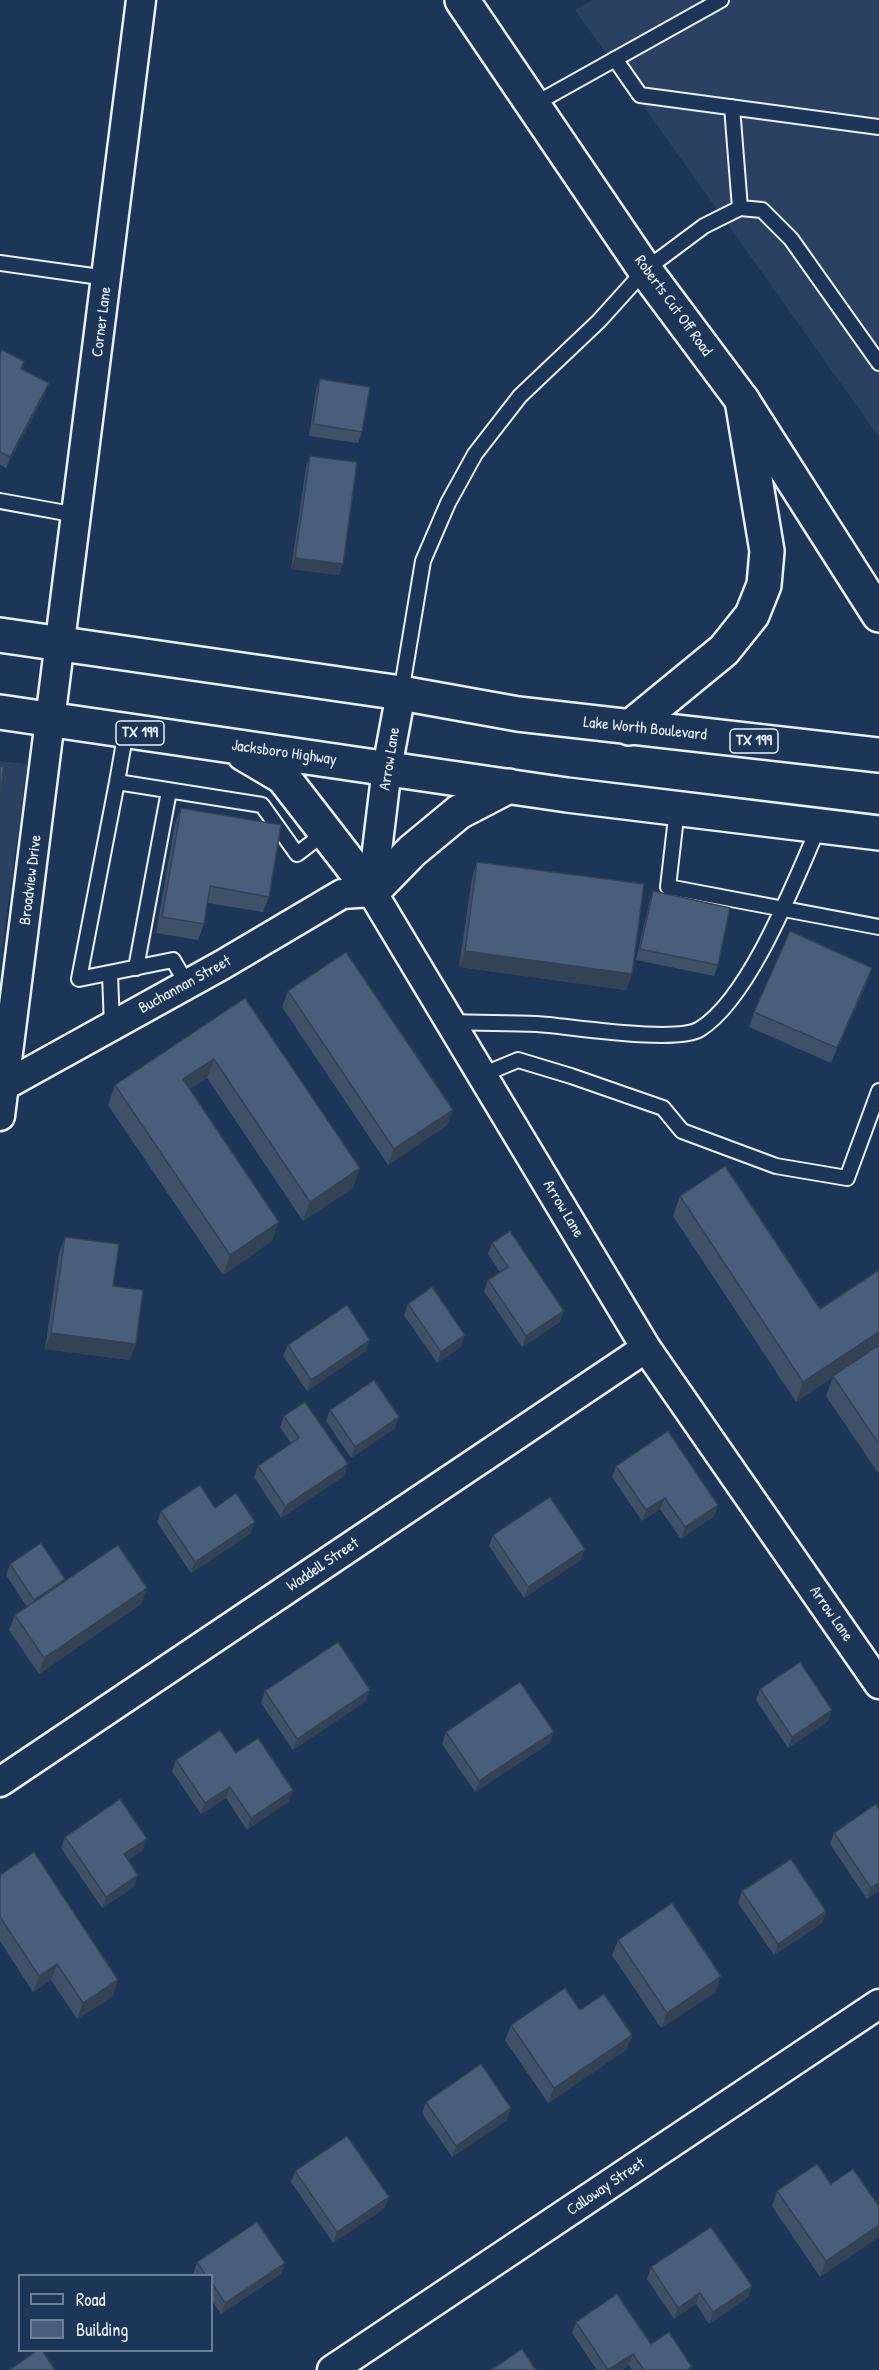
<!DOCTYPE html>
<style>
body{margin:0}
#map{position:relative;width:879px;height:2370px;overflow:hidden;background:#1d3557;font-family:"Patrick Hand",sans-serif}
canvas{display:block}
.legend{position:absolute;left:18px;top:2274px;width:195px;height:78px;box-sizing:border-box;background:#1d3557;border:2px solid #6e8097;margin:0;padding:8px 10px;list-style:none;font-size:18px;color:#e8f1f8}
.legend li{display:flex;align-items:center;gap:12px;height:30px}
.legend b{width:30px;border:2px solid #6e8097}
</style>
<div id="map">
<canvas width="879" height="2370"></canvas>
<ul class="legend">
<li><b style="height:8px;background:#1d3557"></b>Road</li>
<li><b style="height:16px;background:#495e7a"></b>Building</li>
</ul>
</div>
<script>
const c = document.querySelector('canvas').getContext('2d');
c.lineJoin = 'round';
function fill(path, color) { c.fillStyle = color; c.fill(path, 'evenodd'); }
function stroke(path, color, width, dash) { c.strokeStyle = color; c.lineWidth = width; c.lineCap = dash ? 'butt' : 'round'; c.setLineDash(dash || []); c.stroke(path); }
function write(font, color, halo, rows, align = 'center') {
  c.font = font + ' "Patrick Hand",sans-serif'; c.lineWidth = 4.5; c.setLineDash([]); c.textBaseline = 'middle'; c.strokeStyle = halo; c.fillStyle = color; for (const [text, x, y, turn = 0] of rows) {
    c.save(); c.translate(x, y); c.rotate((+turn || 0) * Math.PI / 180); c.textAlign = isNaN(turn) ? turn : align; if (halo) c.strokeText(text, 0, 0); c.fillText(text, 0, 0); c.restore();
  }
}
fill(new Path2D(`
 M593,0h286v437l-304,-427z
 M0,761l27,3 -27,200z`), '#2a4162');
const lane = new Path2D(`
 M615,59l25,36 239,32
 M533,105l188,-105
 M732,107l8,101
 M0,263l107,15
 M0,501l77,14
 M401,693l22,-132 25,-58 27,-49 45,-58 79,-75 46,-51 59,-44 36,-18 22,2 29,29 88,124
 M126,731l-9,51 145,23 35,49 29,-22
 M117,782l-38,197 94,-19 14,24
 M677,809l-9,78 211,40
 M136,968l33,-177
 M110,974l2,52
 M450,1022c29,1 58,1 87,2 32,2 139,20 163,5 50,-31 95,-148 119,-203
 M482,1075l36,-15 53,16 92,32 19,23 94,35 71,12 32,-87`);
const street = new Path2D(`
 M401,693l-14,75 -15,124 274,456 233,336
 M0,1088l222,-123 120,-71 30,-2
 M0,1116l141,-1116
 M0,1782l646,-434
 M332,2370l547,-366`);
const secondary = new Path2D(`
 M462,0l183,270 97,130 137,215`);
const primary = new Path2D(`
 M0,635l401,58 117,21 361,41
 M0,712l567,83 312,38
 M629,728l95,-78 28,-35 12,-30 3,-34 -25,-151
 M244,754l39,23 89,115 40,-41 47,-39 50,-26`);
stroke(lane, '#e8f1f8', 18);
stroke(street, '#e8f1f8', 33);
stroke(secondary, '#e8f1f8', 38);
stroke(primary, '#e8f1f8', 38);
stroke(lane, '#1d3557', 14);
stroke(street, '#1d3557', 28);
stroke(secondary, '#1d3557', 33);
stroke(primary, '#1d3557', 33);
fill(new Path2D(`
 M0,355l24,6 -3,8 24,25 -39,74 -6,-3z
 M320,379l42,53 -4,11 -49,-7 7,-46z
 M310,456l29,119 -48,-6 15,-102z
 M181,808l88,89 -6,15 -56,-9 -3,21 -6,16 -42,-7 19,-109z
 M477,862l149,128 -167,-23 13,-89z
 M653,891l65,74 -4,11 -78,-16 13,-57z
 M867,983l-36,80 -82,-36 5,-15z
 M288,991l165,119 -6,15 -59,40 -106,-158z
 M245,998l108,190 -50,33 -96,-143 -17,11 82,152 -49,34 -115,-170 7,-20z
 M680,1196l140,113 59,-39v204l-53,-78 7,-19 -37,25 -123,-186z
 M65,1237l48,49 17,74 -85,-11 14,-96z
 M492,1243l68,79 -38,25 -38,-56 4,-11 12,-8 -12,-18z
 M408,1304l53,43 -24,16 -33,-48z
 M288,1345l78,6 -59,40 -24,-35z
 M330,1410l65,18 -44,30 -25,-37z
 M284,1416l60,60 -63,42 -27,-41 4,-11 33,-23 -11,-16z
 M616,1466l102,39 -4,11 -33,23 -21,-30 -18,12 -30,-44z
 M161,1511l90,22 -60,40 -34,-51z
 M493,1535l88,25 -57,38 -35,-52z
 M10,1564l55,17 82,7 -6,16 -102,70 -30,-44 6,-15 12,-8 -21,-32z
 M760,1689l68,32 -40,27 -32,-48z
 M265,1691l101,10 -73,49 -32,-47z
 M446,1732l104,11 -75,49 -33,-48z
 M236,1753l53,48 -42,29 -21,-32 -25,16 -29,-43 4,-11z
 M834,1833l45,58 -12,8 -37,-55z
 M65,1837l78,13 -15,10 6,27 -32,21 -41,-60z
 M0,1875l113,121 -36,23 -26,-39 -18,12 -33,-51z
 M742,1891l84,20 -4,12 -48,32 -36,-52z
 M618,1940l98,52 -55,36 -49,-73z
 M580,2010l52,25 -6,15 -78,53 -43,-63 6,-15z
 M426,2102l81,18 -55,37 -30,-44z
 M295,2171l90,37 -52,35 -42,-61z
 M831,2184l48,22 -59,71 -48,-71 5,-15z
 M197,2262l84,12 -60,40 -9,-13v-25h-17l-2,-2z
 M651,2267l101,19 -4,11 -39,27 -13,-20 -22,15 -27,-40z
 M576,2322l75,22 39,26h-58l-3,-5 -8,5h-24l-25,-37z`), '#3f5169');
fill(new Path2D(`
 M49,383l-4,11 -39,74 4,-11z
 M295,558l48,6 -4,11 -48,-6z
 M465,951l167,23 -6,16 -167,-23z
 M872,968l-5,15 -36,80 6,-15z
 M214,1059l-7,19 -31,20 7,-19z
 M453,1110l-6,15 -59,40 6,-16z
 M360,1168l-7,20 -50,33 7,-19z
 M279,1222l-7,19 -49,34 7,-20z
 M564,1311l-4,11 -38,25 4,-11z
 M879,1332v15l-83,55 7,-20z
 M51,1333l85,11 -6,16 -85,-11z
 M465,1335l-4,12 -24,16 4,-11z
 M370,1340l-4,11 -59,40 4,-11z
 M399,1417l-4,11 -44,30 4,-11z
 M348,1464l-4,12 -63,42 4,-12z
 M665,1498l-5,11 -18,12 4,-11z
 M718,1505l-4,11 -33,23 4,-12z
 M255,1522l-4,11 -60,40 4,-11z
 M585,1549l-4,11 -57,38 4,-11z
 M65,1579l-4,12 -31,20 4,-11z
 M147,1588l-6,16 -102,70 5,-16z
 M370,1690l-4,11 -73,49 4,-11z
 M832,1710l-4,11 -40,27 4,-11z
 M554,1732l-4,11 -75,49 4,-11z
 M230,1787l-4,11 -25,16 4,-11z
 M293,1790l-4,11 -42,29 4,-12z
 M147,1839l-4,11 -23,16 4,-12z
 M138,1875l-4,12 -32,21 4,-11z
 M879,1883v8l-12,8 4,-11z
 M826,1911l-4,12 -48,32 4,-11z
 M57,1964l-6,16 -18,12 6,-16z
 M721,1976l-5,16 -55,36 6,-15z
 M118,1980l-5,16 -36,23 6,-16z
 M632,2035l-6,15 -78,53 6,-15z
 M511,2108l-4,12 -55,37 4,-11z
 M389,2197l-4,11 -52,35 4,-11z
 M879,2225v12l-59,40 6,-16z
 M285,2263l-4,11 -60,40 4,-11z
 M752,2286l-4,11 -39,27 4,-12z
 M700,2293l-4,11 -22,15 4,-11z
 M633,2354l-4,11 -8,5h-13z`), '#334255');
const building = new Path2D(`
 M2,350l22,11 -3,8 28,14 -39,74 -10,-5v-97z
 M320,379l50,8 -8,45 -49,-8z
 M310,456l47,6 -14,102 -48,-6z
 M0,766l4,1 -4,29z
 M181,808l100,17 -12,72 -59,-11 -6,38 -42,-7z
 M477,862l167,22 -12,90 -167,-23z
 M653,891l77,17 -12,57 -78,-16z
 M790,931l82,37 -35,80 -83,-36z
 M346,952l107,158 -59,39 -106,-158z
 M245,998l115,170 -50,34 -96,-143 -31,20 96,143 -49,33 -115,-170z
 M725,1166l95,143 59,-39v62l-76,50 -123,-186z
 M510,1231l54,80 -38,25 -38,-56 20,-13 -16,-24z
 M65,1237l54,7 -6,42 30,4 -7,54 -85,-11z
 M432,1287l33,48 -24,17 -33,-48z
 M347,1305l23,35 -59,40 -23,-35z
 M879,1345v99l-46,-68z
 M374,1380l25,37 -44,30 -25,-37z
 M305,1402l43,62 -63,42 -27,-40 41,-28 -15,-22z
 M668,1431l50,74 -33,22 -20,-29 -19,12 -30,-44z
 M200,1485l15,23 21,-15 19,29 -60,40 -34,-51z
 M550,1497l35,52 -57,38 -35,-52z
 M41,1543l24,36 -31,21 -24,-36z
 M118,1545l29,43 -103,70 -29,-43z
 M338,1642l32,48 -73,49 -32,-48z
 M800,1662l32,48 -40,27 -32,-48z
 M520,1682l34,50 -75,49 -33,-49z
 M220,1730l16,23 22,-15 35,52 -42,28 -21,-31 -25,16 -29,-43z
 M120,1799l27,40 -23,15 14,21 -32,22 -41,-60z
 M876,1804l3,5v74l-8,5 -37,-55z
 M34,1852l84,128 -35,23 -26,-39 -18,12 -39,-59v-42z
 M791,1859l35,52 -48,33 -36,-53z
 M672,1903l49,73 -54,37 -49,-73z
 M565,1988l15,22 24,-16 28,41 -78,53 -43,-63z
 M481,2064l30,44 -55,38 -30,-44z
 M347,2136l42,61 -52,35 -42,-61z
 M817,2164l14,20 22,-15 26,37v19l-53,36 -49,-70z
 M257,2222l28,41 -60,40 -13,-20v-7h-6l-9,-14z
 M711,2227l41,59 -39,26 -13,-19 -22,15 -27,-41z
 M617,2294l34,50 18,-12 23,35 -5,3h-43l-11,-16 -25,16 -32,-48z
 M522,2349l14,21h-45z
 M38,2350h4l13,20h-46z`);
fill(building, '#495e7a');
stroke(building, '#334255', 1.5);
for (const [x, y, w] of [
 [140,733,48],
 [754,741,48]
]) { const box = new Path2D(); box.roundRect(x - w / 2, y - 12, w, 24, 4.5); c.fillStyle = '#1d3557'; c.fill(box); stroke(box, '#e8f1f8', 1.5); }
write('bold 15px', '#e8f1f8', null, [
 ["TX 199",140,733],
 ["TX 199",754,741]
]);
write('16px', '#e8f1f8', '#1d3557', [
 ["Roberts Cut Off Road",673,306,54],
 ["Corner Lane",102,322,-83],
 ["Lake Worth Boulevard",645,729,6],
 ["Jacksboro Highway",284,753,8],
 ["Arrow Lane",390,759,-81],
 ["Broadview Drive",31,880,-83],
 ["Buchannan Street",185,985,-29],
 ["Arrow Lane",563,1209,59],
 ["Waddell Street",323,1565,-34],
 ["Arrow Lane",831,1614,55],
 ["Calloway Street",606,2187,-34]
]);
</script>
